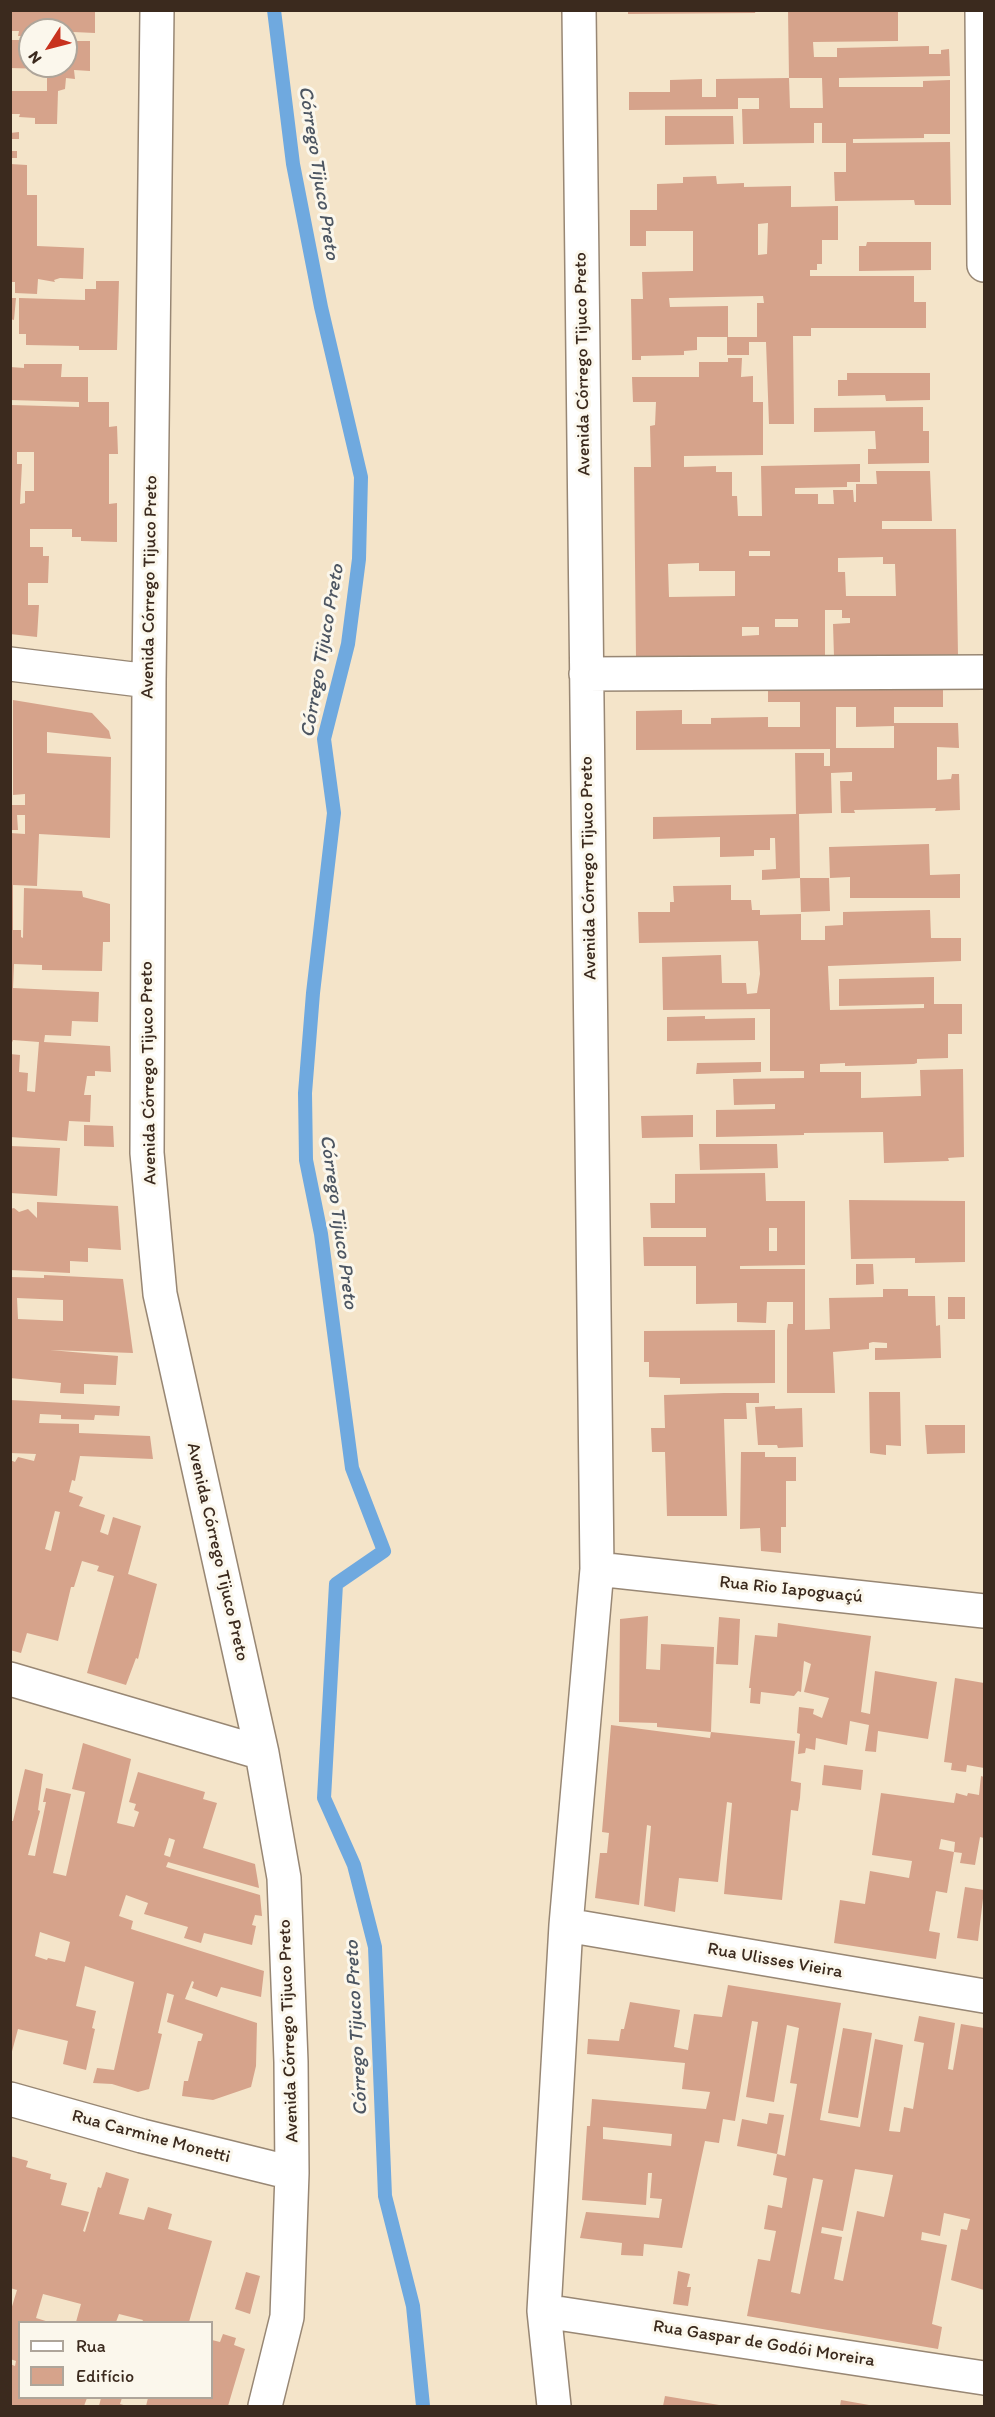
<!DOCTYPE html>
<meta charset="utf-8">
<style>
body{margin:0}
#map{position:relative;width:995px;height:2417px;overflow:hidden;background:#f4e4c9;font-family:Itim,sans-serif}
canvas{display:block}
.frame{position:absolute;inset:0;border:12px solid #3b2a1e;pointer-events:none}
.legend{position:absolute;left:18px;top:2321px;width:195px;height:78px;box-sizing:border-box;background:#fbf7ec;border:2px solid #aea59a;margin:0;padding:8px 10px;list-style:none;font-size:18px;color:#3b2a1e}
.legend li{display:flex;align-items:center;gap:12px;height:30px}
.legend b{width:30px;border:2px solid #aea59a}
.north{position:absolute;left:18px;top:18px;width:60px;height:60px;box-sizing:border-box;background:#fbf7ec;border:2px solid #aea59a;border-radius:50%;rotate:234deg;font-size:16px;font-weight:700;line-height:24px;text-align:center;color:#3b2a1e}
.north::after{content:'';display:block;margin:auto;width:21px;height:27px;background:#c8321e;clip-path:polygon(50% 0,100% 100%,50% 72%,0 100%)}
</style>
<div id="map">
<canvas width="995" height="2417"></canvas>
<div class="frame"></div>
<ul class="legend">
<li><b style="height:8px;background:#fff"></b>Rua</li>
<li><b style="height:16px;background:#d6a38b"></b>Edifício</li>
</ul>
<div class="north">N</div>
</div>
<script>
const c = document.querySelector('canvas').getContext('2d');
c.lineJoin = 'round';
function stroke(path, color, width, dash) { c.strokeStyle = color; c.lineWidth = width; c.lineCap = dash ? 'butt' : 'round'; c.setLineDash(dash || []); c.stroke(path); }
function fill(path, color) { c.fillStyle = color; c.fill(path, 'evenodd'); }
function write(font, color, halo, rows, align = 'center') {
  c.font = font + ' Itim,sans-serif'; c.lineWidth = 6; c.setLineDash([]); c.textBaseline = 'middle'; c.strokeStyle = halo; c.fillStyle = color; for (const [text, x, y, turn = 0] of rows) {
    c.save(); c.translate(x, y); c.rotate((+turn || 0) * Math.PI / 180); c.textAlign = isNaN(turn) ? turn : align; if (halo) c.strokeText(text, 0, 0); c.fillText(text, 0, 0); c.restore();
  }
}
stroke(new Path2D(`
 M274,10l19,154 28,143 40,170 -2,82 -11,85 -24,95 10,74 -21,180 -8,100 1,67 15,74 31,234 32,83 -48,33 -12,214 30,67 21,82 10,249 28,110 10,100`), '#6fa9df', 14);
fill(new Path2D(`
 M10,10h85v23l-65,-3 -3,6h-9l1,-5h-9z
 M628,10h128l-1,3 -127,1z
 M788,10l37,2 73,-2v31l-85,1 1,15h23v-9l92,-2v8h12v-4l8,-1 1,27 -111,2v9h84v-6l27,-1v54h-26v4l-71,1v4l97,-1 1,63h-36l-1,-5 -79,1 -1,-29h12v-29h-24v-20h-8v20l-71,1 -1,-35h17v-11h-21v11l-109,1v-18h41v-12l32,-1v18h14v-18l73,-1 1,30h33l-1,-30h-33z
 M10,40h20v26h36v-25h24v30l-16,-1 1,9 -9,-1 -1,11 -7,2 -1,33h-22v-6l-16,-1 1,-3h-10v-23h37v-22l-37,-1z
 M665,116h68l1,28 -69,1z
 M19,132v7h-9v-6z
 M10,151h7v7h-7z
 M10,164l17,1v30h10v51l47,2 -1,31 -23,-1 -6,2 1,2 -17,-3 -1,15 -22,-1v-11h-5z
 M716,176l1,8 27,-1v4l47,-1v21l47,-1v34h-16v24h-5v6h-7v6h104v26h12v26h-115v8h-18l1,88h-25l-3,-82h-17v13h-22v-18h-30v13l-13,1v4l-43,1v4h-9l-1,-61h12l-1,-27 51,-1v-40h-47v15h-16v-36h27v-26l26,-1v-6zM768,223l-1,31 -9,1v-31zM763,296l1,7h-7v34h-29v-31l-58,1 -1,-9z
 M867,242h64v28l-72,1v-25h7z
 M96,281h23l-2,69h-38v-4l-53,-1v-11h-7v-36l66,2v-11h11z
 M10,298h6l-2,22 -4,-1z
 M728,358h14l-1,19 12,-1v26h10v53l-79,1v11l32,-1v6h16v24h5l1,20h24l-1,-50 99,-2v18h-13v5l-52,1v6h23v10h16l-1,-14h20l1,12h2v-18h21l-1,-13h54l2,50h-50v8h74l2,127 -124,1 -1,-33 17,-1v-5h-8v-8h-17v47l-189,2 -2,-192h17l-1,-41 5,-1 1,-23h-23l-1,-25h67v-15h29zM749,551h21v5h-21zM883,557v7h12l1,32h-50l-1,-24h-7v-14zM699,563v8h36v25l-66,1 -1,-33zM775,619h23v8h-23zM742,627h17v8l-17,1z
 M24,364h38l-1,13h27v25h21v25l8,-1 1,28h-9v50l8,-1v39l-36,-1v-4h-9v-8h-42v18h13v9h6l-1,27h-20v22h11l-2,32 -27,-3 1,-229 68,2v-5l-69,-2v-33l14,1zM17,452h17v39h-9v12l-5,1 2,-40h-5z
 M847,373h83v27l-44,1 -1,-6 -47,1v-16h9z
 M923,407v24h6v32l-61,1v-15h8l-1,-18 -61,1v-24z
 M943,685v22h-49v16h64l1,25 -22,-1v33l14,-1 1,-5h7l1,36 -25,1 1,-3 -82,2 1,3h-14l-1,-32h12v-9l-21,1 1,40 -33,1 1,64 -38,2v-10l14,-1 -1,-31h-5v12h-16v6l-34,1v-20l-67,2v-22l143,-3 -1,-61h29v13h6v-17l-194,1v-39l46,-1v14h29v-6l57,-1v10h32v-25h-32v-15zM836,707h20v20l38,-1v22h-58z
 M13,700l79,13 17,18 2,8 -64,-7v21l64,4 -1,81 -71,-4 -2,52 -24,-1v45h8v7l2,1 1,-50 58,3 1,6 27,7v38h-7l-1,29 -60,-1v-5l-28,-1 -1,24 86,4 -1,30 -26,-1 -1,15 -26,-1 -1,7 66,4 1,26 -16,-1v5h-8l-3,19h7l-1,27 -21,-1 -2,20 -57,-4v-83l10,1 -1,17 9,1 -1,18 8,1 4,-50 -26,-2 -3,7v-214l15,1v-19h-8l1,15h-8v-25h15v-11l-12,1z
 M929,844l1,31 30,-1v24h-110v-21l-20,1 -1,-31z
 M800,878h29l1,33 -29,1z
 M731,885v15h20l1,10h8v5l41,-1v26h24v-14l18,-1v-13l87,-2 1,28h30v23l-133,5 2,44 94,-2v-4l-85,2v-27l95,-2v27h28v30h-14v24l-31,1v4l-3,1 -69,2v-3l-25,1v8h41v26l60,-2 -1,-26 43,-1 1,88 -16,1 1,3 -65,2 -1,-31 -79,1v2l-88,2v-27l59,-1v-5l-41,1 -1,-26 71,-1v-7h-34v-62l-107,1 -1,-53 59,-2 1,28h24l1,11 10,-1 3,-19 -2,-33 -119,2 -1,-31h32v-10h4l-1,-16z
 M705,1016v3l50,-1v22l-88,1v-24z
 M761,1062v10l-65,2 1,-11z
 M693,1115v22l-51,1 -1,-22z
 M84,1125l29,1 1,21 -30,-1z
 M699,1144h78l1,24 -78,2z
 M10,1146l50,2 -3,48 -47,-3z
 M765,1173l1,28h39v64l-65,1v3h65v61l25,-1 -1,-31 54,-1v-8h25v7h27l1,30 4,-1 1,33 -66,2v-12h12v-5l-14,-1 -4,1v6l-36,3 2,41h-48v-63l1,-6h5v-22h-26l-1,21 -29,-1v-19l-41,1v-38h-52l-1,-29h63v-9h-55l-1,-25h25v-29zM769,1228h8v23h-8z
 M849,1200l116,1v61l-50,1v-5l-64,1z
 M37,1202l81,4 3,44 -33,-2v14l-18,-1v12l-60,-3v-61l4,-1 5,4 9,-3 9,9z
 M856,1264h17l1,20 -18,1z
 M44,1275l79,4 10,74 -83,-3 68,6 -2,29 -32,-1v10l-24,-1 1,-10 -51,-5v-101l34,1zM17,1298l46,2v21l-45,-2z
 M948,1297h17v22h-17z
 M775,1330v53l-95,1v-6l-31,-1v-15h-5v-31z
 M869,1392h31l1,54 -15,-1v10l-16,-2z
 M724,1393h35v10h-13l1,16h-23l3,97h-60l-2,-64h-13l-1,-24h14l-1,-33z
 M10,1400l110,6 -1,10 -24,-1 -1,5 -33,-1v-4l-21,-1 -1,9 40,1v9l71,3 3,23 -73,-3 -5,25 -3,-1 -3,12 14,5 -4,9 26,9 -5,17 8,3 5,-18 28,9 -13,48 29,10 -19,75 -2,-1 -10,27 -39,-12 27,-97 -17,-5 2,-5 -17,-5 -8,26h-3l-13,54 -31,-8 -6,20 -11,-3v-190l5,2 3,-5 16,4 2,-7 -26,-1zM55,1511l5,1 -9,39 -6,-2z
 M775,1406v3l27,-1 1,39 -25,1 -1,-3h-19l-3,-38z
 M925,1425h40v28l-38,1z
 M741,1452h24v5h31v24h-10v46h-5v26l-20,-2 -1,-23 -20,1z
 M648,1616l-2,53 14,1 1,-26 53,3 -3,85 84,9 -4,40 10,2 -1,15 -2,13 -7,-1 -9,90 -58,-6 8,-91 -5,-1 -9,80 -39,-4 -4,34 -31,-6 7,-80 -4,-1 -8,80 -44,-7 5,-45h7l2,-20 -7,-1 9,-107 99,13 1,-6 -54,-5v-4l-38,-1 1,-103z
 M719,1617l21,2 -2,46 -22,-1z
 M778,1623l93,13 -10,76 9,2 5,-43 62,11 -9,57 -50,-8 -2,21 -11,-1 4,-26 -19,-4 -3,24 -31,-7 -1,12 -9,-2 -1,5 -7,1 2,-20 -3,-1 2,-26 15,2 -1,5 9,4 7,-20 -25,-6 7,-28 -7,-3 -3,31 -3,-1 -4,5 -33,-4 -1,12 -10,-1 1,-15h-2l6,-53 22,2z
 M955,1678l29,5v85l-17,-3 -1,7 -15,-2 1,-7 -8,-1z
 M83,1743l48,16 -14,64 17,4 5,-15 -5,-2 2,-6 -7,-2 9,-30 67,20 -2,7 14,4 -14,45 52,16 4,24 -91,-26 -2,5 94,28 2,21 -7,-1 -3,10 4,1 -4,19 -48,-12 -3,10 -17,-5 4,-11 -44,-13 4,-11 -22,-8 -7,21 14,5 -2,8 133,42 -3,26 -40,-10 -4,10 -25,-9 2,-6 -2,-1 -7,18 72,24 -1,43 -5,21 -38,13 -31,-4 2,-15h4l10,-40h3l2,-7 -36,-12 7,-27 -7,-2 -9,40 4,1 -13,55 -11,3 -26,-8 -19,-1 4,-15 17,2 20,-88 -49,-16 -9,40 20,5 -4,17 3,1 -9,41 -23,-6 5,-23 -50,-12 -8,30v-238h3l12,-52 18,5 -5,36 2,1 -12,44 7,1 11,-54h-3l3,-14 25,6 -18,79 13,3 19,-84 -13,-3zM169,1838l6,2 -5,17 -6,-2zM40,1932l30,10 -5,20 -17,-4 -1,2 -12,-4z
 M824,1765l39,5 -2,20 -39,-5z
 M981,1776l3,1v61l-4,-1 -5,28 -15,-2 2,-10 -8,-1 1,-10 -14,-3 -2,10 15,3 -7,41 -11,-2 -7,40 11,2 -4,26 -102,-16 6,-43 25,4 5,-33 39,7 3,-17 -40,-6 9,-62 73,10 2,-10 11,3 1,-3 11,2z
 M965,1887l19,3 -6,51 -21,-3z
 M728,1985l113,18 -21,117 40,7 15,-88 28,6 -14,86 11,1 4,-25 9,2 11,-66 -10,-2 5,-25 36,7 -7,46 5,1 8,-46 23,4v262l-33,-10 10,-51 6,1 3,-11 -26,-6 -4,23 -18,-4 -1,8 26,5 -15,79 10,3 -4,22 -191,-33 11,-57 12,2 6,-30 -12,-2 4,-24 14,3 5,-30 -14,-3 4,-21 8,2 12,-72 -7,-1 9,-55 -12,-3 -13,77 -28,-5 12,-75 -6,-1 -17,100 -12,-2 -4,24 -14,-2 -23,107 -38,-4 -1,12 -22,-1 1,-12 -42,-5 6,-26 73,6 3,-19 -12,-1 2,-25h-4l-2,32 -64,-5 5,-74h3l2,-27 114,10 4,-17 -28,-3 3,-26 -98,-9 1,-15 31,2 2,-12h3l6,-27 50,8 -6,37 14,3 6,-36 28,3zM603,2127l69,7 -1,12 -68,-7zM855,2169l38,6 -9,42 -27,-6 -14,70 -9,-2 8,-42 -21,-4 1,-6 21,4zM813,2178l10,2 -23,114 -9,-2z
 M843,2028l29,5 -14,85 -30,-5z
 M769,2113l15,2 -7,39 -40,-8 5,-27 25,5z
 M10,2156l18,5 -2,6 25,7 -1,5 17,4 -6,22 28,7 -6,19 2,1 13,-45 3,1 5,-16 23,7 -10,35 25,6 4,-13 24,7 -4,15 44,12 -23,81h-47l1,-2 -24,-6 -3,8h-40l5,-18 -38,-10 -7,24 13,4h-29v76h67l-3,8h-74v-42l5,2 1,-5 -6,-2v-46l7,-23 -7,-2z
 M678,2271l12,3 -3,13h4l-3,19 -15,-2z
 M246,2272l14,4 -10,38 -15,-5z
 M223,2334l13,4 -2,7 11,4 -17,57h-82l2,-8h64v-58l8,2z
 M665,2396l54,9v1h-56z
 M101,2398h21l-2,6 7,2h-28z
 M841,2400l28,5v1h-29z`), '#d6a38b');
const minor = new Path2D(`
 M157,10l-8,671 -2,472 13,141 102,459 22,125 7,184 1,111 -5,144 -22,89
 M982,10l2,255
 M10,664l139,17
 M586,674l398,-2
 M597,1569l387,42
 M10,1679l252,74
 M566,1925l418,71
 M10,2099l132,37 150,37
 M544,2311l440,67
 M554,2406l-10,-95 22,-386 31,-356 -18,-1559`);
stroke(minor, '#988774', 36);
stroke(minor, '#fff', 33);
write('18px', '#3b2a1e', '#fbf7ec', [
 ["Avenida Córrego Tijuco Preto",583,364,-91],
 ["Avenida Córrego Tijuco Preto",150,587,-89],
 ["Avenida Córrego Tijuco Preto",589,868,-91],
 ["Avenida Córrego Tijuco Preto",149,1073,-91],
 ["Avenida Córrego Tijuco Preto",217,1552,77],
 ["Rua Rio Iapoguaçú",791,1590,6],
 ["Rua Ulisses Vieira",775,1961,10],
 ["Avenida Córrego Tijuco Preto",289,2031,-92],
 ["Rua Carmine Monetti",151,2137,15],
 ["Rua Gaspar de Godói Moreira",764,2344,9]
]);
write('italic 20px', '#4d5662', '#fbf7ec', [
 ["Córrego Tijuco Preto",318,173,81],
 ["Córrego Tijuco Preto",323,651,-80],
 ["Córrego Tijuco Preto",338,1222,82],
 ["Córrego Tijuco Preto",357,2028,-93]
]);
</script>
